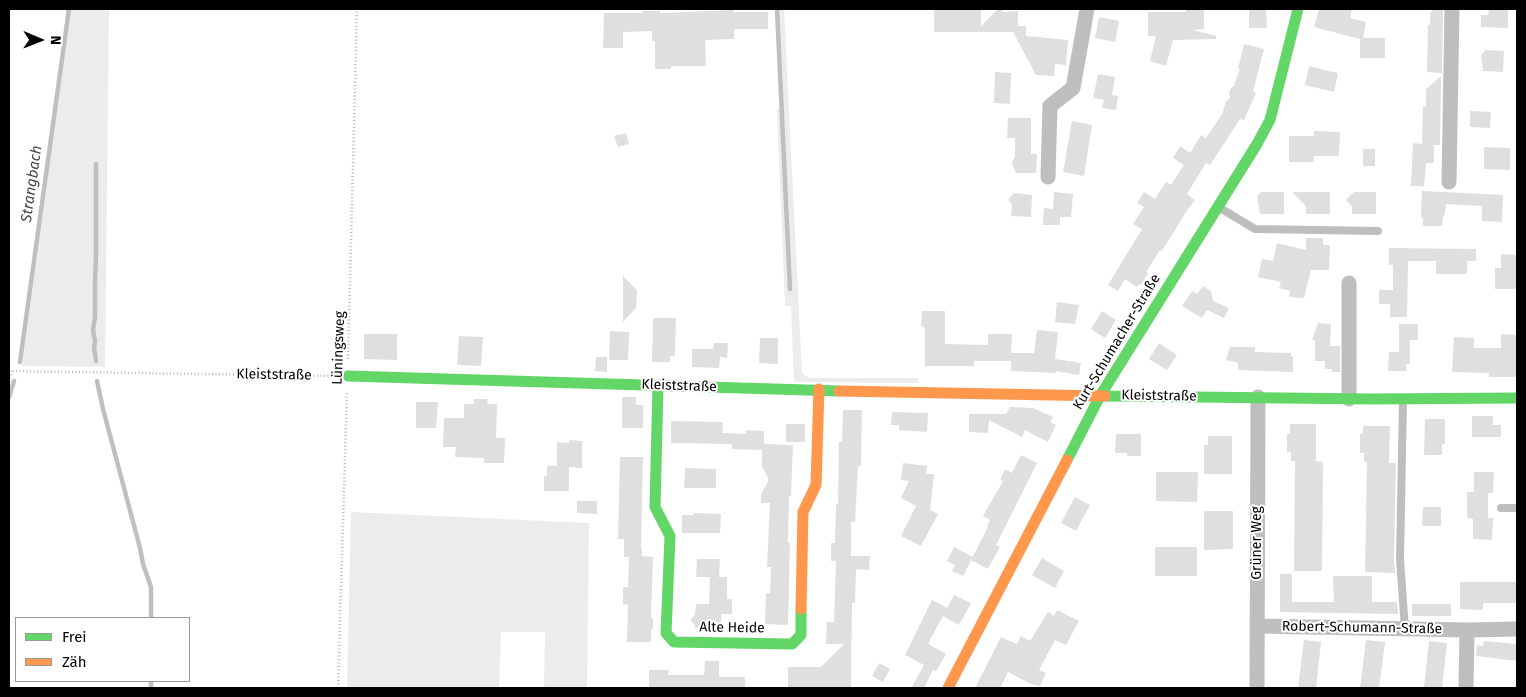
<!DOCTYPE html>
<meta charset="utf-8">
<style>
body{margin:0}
#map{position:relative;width:1526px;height:697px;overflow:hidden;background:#fff;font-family:"Fira Sans",sans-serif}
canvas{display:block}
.frame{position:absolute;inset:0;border:10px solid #000;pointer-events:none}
.legend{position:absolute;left:15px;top:617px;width:175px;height:65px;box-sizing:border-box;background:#fff;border:1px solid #999;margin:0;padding:6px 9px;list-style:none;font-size:15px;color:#000}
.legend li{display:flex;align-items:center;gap:10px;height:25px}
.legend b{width:25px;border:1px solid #999}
.north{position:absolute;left:15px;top:15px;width:50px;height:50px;-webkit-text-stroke:4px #fff;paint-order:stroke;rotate:91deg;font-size:14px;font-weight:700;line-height:20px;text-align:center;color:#000}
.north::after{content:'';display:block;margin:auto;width:18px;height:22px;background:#000;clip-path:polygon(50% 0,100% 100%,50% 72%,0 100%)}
</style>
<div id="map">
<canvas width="1526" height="697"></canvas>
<div class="frame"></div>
<ul class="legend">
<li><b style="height:6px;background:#63d668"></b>Frei</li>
<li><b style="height:6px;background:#ff974d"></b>Zäh</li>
</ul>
<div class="north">N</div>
</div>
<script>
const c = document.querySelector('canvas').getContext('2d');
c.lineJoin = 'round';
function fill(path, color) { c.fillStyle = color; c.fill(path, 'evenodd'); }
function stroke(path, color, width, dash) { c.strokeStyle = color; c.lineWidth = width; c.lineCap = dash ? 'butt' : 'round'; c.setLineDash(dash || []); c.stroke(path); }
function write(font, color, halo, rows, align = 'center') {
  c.font = font + ' "Fira Sans",sans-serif'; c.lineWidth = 4; c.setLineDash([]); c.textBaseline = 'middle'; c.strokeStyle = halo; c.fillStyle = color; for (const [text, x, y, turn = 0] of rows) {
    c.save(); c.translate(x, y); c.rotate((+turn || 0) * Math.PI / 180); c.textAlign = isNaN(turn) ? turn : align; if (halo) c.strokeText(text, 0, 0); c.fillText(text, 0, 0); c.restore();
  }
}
fill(new Path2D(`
 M71,9h38l-4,358 -83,-1z
 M777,9h7l18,364 3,3 5,2h108v5l-124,-1 -3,-76h-6l-8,-197h4z
 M351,512l238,11 -2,165h-43l1,-56h-44l-2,56h-152z`), '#ececec');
stroke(new Path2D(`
 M777,9l13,280
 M96,164v90l-1,27v36l-2,13 2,11 -1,6 2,14
 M20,362l49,-353
 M97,381l6,28 37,139 3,16 8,23v31
 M9,397l5,-16
 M151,681v7`), '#bfbfbf', 4.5);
fill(new Path2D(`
 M981,9v17l17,-17h3l3,3 14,-1v15h8v10l42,4 -2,25 -11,-1 -1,12 -18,-1 -23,-43h-79v-22z
 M1186,9h18v20l-11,1 23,6v3l-43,1 -7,26 -16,-5 6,-25h-8v-24h38z
 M1249,9h17l1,19h-18z
 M1319,9h33l-2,9 16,4 -3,16h22v20h-25v-19l-46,-12z
 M1434,9h9l-1,64 -15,-1 1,-47h2v-12z
 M1489,9h19v19l-27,-1v-12h7z
 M733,10v2h35v17h-34v10l-29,1 1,26h-35v3h-16v-28h-3v-10l-29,1v16h-20l1,-35h38v-2h18v2z
 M1099,17l20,4 -4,21 -20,-4z
 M1244,44l20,5 -11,42 3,2 -12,27 -4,-1 -30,46 -4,-2 -19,31 8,6 -7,9 -26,42 -2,-1 -14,22 2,1 -7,12 -2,-1 -2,3 -12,-8 -7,12 -10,-6 34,-56 -9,-5 11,-17 -7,-4 7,-11 11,7 11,-17 5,3 13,-20 -11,-7 7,-12 10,7 11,-18 5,3 16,-24 4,-13 4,-3 -1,-5 2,-5 3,-2 6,-17h-2z
 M1486,50l18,1 -1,21 -20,-1 -2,-16z
 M1309,66l29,7 -4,19 -29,-7z
 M995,72l16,1 -1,31 -16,-1z
 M1098,74l17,3 -3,18 6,1 -2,14 -14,-2 2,-8 -11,-2z
 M1441,76l-1,69h-6v18h-8l-2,23h-13l2,-43 9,1 1,-38 3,1v-18z
 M1470,111l21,1 -1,16 -20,-1z
 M1008,118h23v36h6l-1,19h-20l-4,-10 3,-7v-18h-8z
 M1072,121l20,4 -8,51 -21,-4z
 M1314,131l26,1 -1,24h-25v6h-25v-26h25z
 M626,133l3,11 -11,3 -4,-11z
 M1484,147l26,1v22l-26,-1z
 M1363,149h12v17h-12z
 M1422,191l81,4 -1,27 -20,-1v-15l-36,-2 -1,10 -2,3 -1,9h-19v-7l-2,-2z
 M1054,192l19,2 -2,23h-11v8h-17l1,-17 9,1z
 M1261,192h23v22h-24l-3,-18z
 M1292,192h38v22h-24v-8z
 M1354,192h22v22h-24v-8l-6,-6z
 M1014,193l18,2 -1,22 -20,-1 1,-12 -4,-4z
 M1306,238h17v7h7l-1,25h-18l-7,28 -15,-1 1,-6 -11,-3 2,-6 -23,-5 4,-18 11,2 4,-18 29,7z
 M1389,248l87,1v12h-9v13h-31v-13h-28l-1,56h-17v-13h-11v-14h14v-25h-4z
 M1501,254l16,1v34h-22v-21h6z
 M623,276l14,14 -1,18 -13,14z
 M1203,286l8,5 2,10 16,7 -5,10 -17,-8 -5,8 -20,-12 10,-15 5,3z
 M1057,302l22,3 -4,19 -20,-2z
 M922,311h23v33l43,1v-11h24l-1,19h23l3,-23 21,2 -3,27 14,2 -1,4 2,-4 11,2 -2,12 -23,-4v2l-45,-2v-10h-37v5h-49v-38l-4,-2z
 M1102,311l14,9 -11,18 -14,-9z
 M653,318h23l-1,38h-5v6h-18z
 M1318,323l13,1 -1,22h10v26h-8v-3h-7v-8h-10v-21h-3z
 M1399,324h19v16h-8v24h-4v7h-18l1,-19h10z
 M610,331l19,1 -1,28h-19z
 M364,334h33v26l-33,-1z
 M1501,334l16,1v42h-28v-4l-37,-1 2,-35 20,1v10h27z
 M459,336l24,1 -2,29 -24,-1z
 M760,338h18v26l-19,-1z
 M714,343h14l-1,15 -7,-1 -1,11 -27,-1v-18h21z
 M1159,343l18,12 -10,15 -18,-11z
 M1230,347h25v5l36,1v3l2,1v15l-55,-2v-7l-12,-3z
 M596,357h11v15l-12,-1z
 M622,397h14v8h7v23h-21z
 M474,399h14l-1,5h10l-1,34h9l-1,25h-20v-5l-29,-1 1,-10h-13l1,-29h20v-14h10z
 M416,402h22l-2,26h-20z
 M1010,407l23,1 20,9 -3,5 6,3 -8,17 -23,-12 -3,7 -33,-17 -1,13 -19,-1v-18h37z
 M843,410h19l-1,56h-3l-3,56h-4v34h19l-1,14 -13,-1 -1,34h-3l-1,85h-63v-21h33l23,-23h-18l1,-22h7l2,-61h-5v-18h4l1,-39h2l1,-62h3z
 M892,412l36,1 -1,19 -28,-2v-5h-8z
 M1472,416h21v9h8v12h-29z
 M1425,419h20v25h-3v11h-18z
 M671,421l52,1 -1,11 24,1v-4l18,1v13l29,1 -2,51h-2l-1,47h2l-2,82 -23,-1 1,-31h4l1,-26h-4l3,-64h-9v-9l8,-14 -7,-14v-16l-30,-1v-5l-61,-1z
 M786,424h19v18h-19z
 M1290,424h26v37l7,1 -1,109h-28l1,-110h-4v-9h-4v-18h3z
 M1363,426h27l-1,37h7l-2,96 1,14 -30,-1 2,-110h-3v-9h-4v-19h3z
 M1116,434h25v22h-14v-3h-12z
 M1208,436h24v38h-28v-29h4z
 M569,440l13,1v27l-13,-1v24h-25v-15h3v-10h10v-24l12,1z
 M1021,455l16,8 -41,82 4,2 -12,22 -17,-9 17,-33 -1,-1 3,-6 -7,-4 20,-35 -3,-1 5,-11 7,4z
 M620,457h23l-2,91h1v8l11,1 -2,60 2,2v9l-2,2v12h-24l1,-37 -5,-1v-17h5l1,-30h-5v-18h-6z
 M903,463l24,3 -1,8h8l-4,36 8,4 -17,32 -20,-10 15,-30 -15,-8 8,-17 -8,-1z
 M685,468l31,1v19h-32z
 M1156,472h42l-1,30 -41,-1z
 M1474,472h20l-1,21h-5v25h5l-1,22 -19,-1v-20l-6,-1v-26h7z
 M1075,497l15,8 -14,26 -15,-8z
 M577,501h20v13l-20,-1z
 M1423,507h18v19h-19z
 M1204,511h29v38l-29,1z
 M694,513l27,1 -1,19h-38v-18h12z
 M954,547l19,10 -10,19 -11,-5 3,-6 -8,-4z
 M1155,547h42v29h-42z
 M1042,558l22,13 -9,17 -23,-13z
 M697,559h23l-1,18h8v22h5v15h-11v14h-26v-3l-5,-5 5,-5 1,-11h13l1,-27h-14z
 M1280,574h12v28h42l-1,-26h39v26h25l1,12 -118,-2z
 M1460,582h57v21h-34v7l-23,-1z
 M954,595l17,8 -12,22 -16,-9z
 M932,600l15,8 -19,36 18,10 -10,17 -3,-1 -9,18h-13l13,-23 -19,-10z
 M1412,604h39v12h-39z
 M1057,610l22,11 -13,24 -11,-5 -16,30 7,3 -6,13 -9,-2 -23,-12 -8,16h-25l26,-51 16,7 4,-8 9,5 18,-29 6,4z
 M1304,640l17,2 -5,46h-18z
 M1366,640l19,2 -6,46h-19z
 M1429,641l18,2 -5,45h-18z
 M1484,641l33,3v17l-41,-5 1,-11 6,1z
 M705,661h14v16h26v11h-96v-18h20l-1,5h36z
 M879,663l11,6 -7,13 -11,-6z`), '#dfdfdf');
stroke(new Path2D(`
 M348,359l9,-350
 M9,371l323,5
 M9,382l3,-11
 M338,688l9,-296`), '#b9b9b9', 2.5, [1, 2.5]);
stroke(new Path2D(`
 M1220,208l35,21 123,2
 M1403,400l-3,159 5,70
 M1501,508h16`), '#bebebe', 8);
stroke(new Path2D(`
 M1048,177l2,-71 23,-18 14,-79
 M1449,182l3,-173
 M1349,399v-116
 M1257,626l210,4 50,-1
 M1257,688l1,-291
 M1466,688l1,-58`), '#bebebe', 15);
stroke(new Path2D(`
 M348,376l491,15
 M658,385l-3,122 15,29 -4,97 8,9 118,2 9,-9v-26
 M1105,396l266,3 146,-1
 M1067,460l33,-64 157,-252 13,-24 28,-111`), '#63d668', 11);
stroke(new Path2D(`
 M839,391l266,5
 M801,609l2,-97 13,-27 3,-96
 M948,688l119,-228`), '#ff974d', 11);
write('14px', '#000', '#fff', [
 ["Kurt-Schumacher-Straße",1117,342,-59],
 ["Lüningsweg",339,348,-88],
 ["Kleiststraße",274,375,1],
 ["Kleiststraße",679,386,2],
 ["Kleiststraße",1159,396,1],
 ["Grüner Weg",1257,543,-90],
 ["Alte Heide",732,628,1],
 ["Robert-Schumann-Straße",1362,628,1]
]);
write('italic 15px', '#444', '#fff', [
 ["Strangbach",32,184,-82]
]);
</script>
